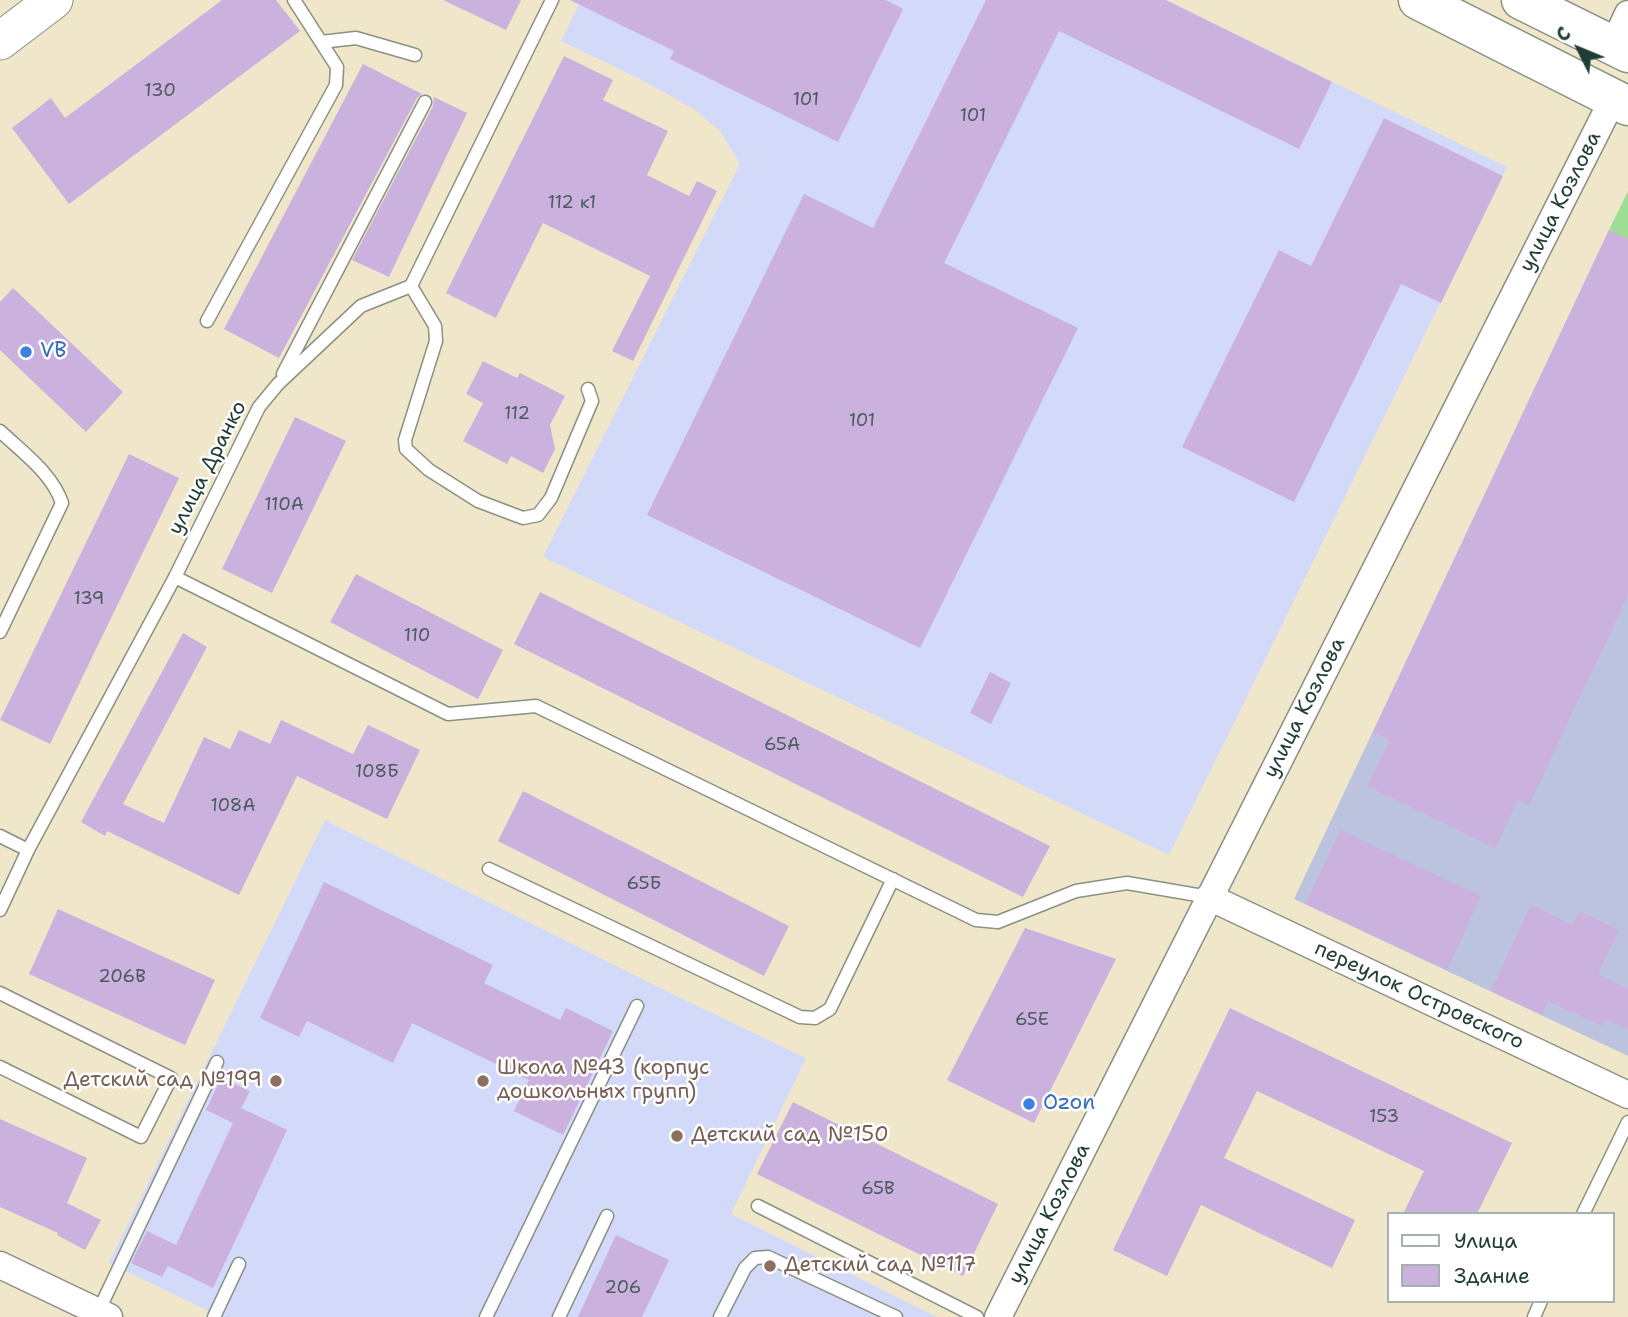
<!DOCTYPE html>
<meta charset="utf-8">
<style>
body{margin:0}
#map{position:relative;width:1628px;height:1317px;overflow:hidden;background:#f0e7cb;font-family:"Shantell Sans",sans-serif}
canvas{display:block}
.legend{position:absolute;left:1387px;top:1212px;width:228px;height:91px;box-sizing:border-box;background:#fff;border:2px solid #a5b1ae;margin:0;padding:9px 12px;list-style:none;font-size:21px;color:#1f3d34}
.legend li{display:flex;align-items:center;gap:14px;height:35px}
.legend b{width:35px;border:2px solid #a5b1ae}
.north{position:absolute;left:1544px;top:14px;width:70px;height:70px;-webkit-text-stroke:5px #fff;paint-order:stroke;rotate:313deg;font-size:19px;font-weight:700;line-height:28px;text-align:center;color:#1f3d34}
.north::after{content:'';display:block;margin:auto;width:24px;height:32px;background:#1f3d34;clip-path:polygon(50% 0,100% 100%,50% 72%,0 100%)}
</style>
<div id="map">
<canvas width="1628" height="1317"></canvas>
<ul class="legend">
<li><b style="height:9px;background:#fff"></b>Улица</li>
<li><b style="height:19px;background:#cab1de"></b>Здание</li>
</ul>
<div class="north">С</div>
</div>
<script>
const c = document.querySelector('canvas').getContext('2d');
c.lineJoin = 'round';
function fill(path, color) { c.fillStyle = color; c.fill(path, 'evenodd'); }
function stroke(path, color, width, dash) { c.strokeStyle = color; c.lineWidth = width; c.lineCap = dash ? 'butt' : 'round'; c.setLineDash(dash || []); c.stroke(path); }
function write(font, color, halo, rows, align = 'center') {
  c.font = font + ' "Shantell Sans",sans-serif'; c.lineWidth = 5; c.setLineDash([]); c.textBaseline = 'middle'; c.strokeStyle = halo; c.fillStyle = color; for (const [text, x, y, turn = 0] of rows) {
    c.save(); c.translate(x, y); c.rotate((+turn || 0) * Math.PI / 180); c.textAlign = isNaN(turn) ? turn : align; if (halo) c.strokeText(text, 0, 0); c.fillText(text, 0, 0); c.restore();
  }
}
fill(new Path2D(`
 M581,0h585l341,167 -338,688 -626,-298 197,-393 -20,-33 -26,-22 -56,-31 -77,-37z
 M325,820l333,167 148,71 -75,156 206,103h-716l-112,-54z`), '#d3d9f9');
fill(new Path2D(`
 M1609,230l19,9v817l-334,-157z`), '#bcc3de');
fill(new Path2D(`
 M1628,191v48l-19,-9z`), '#9ede94');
fill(new Path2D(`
 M222,0h54l24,31 -231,173 -57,-76 39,-30 14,20z
 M443,0h78l-15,30z
 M570,0h316l17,9 -65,133 -168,-83 4,-8z
 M986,0h180l166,82 -33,67 -240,-118 -115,232 134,65 -158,320 -273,-133 157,-321 69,34z
 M564,56l49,24 -10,20 65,31 -21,44 42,21 8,-15 20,10 -84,170 -21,-10 38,-75 -107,-53 -47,95 -50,-25z
 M363,64l59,30 -5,4 -138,260 -55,-29z
 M434,97l33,16 -78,164 -37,-17 81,-154z
 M1384,118l119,58 -62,127 -40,-19 -107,218 -112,-55 97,-197 32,16z
 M1609,230l19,9v356l-99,210 -11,-5 -23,48 -128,-62 23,-46 -17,-8z
 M13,288l110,104 -37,40 -86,-82v-48z
 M483,361l34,17 3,-5 45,23 -15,29 5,24 -12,24 -32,-17 -4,8 -44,-23 20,-38 -17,-9z
 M295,417l51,24 -74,152 -50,-24z
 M129,454l50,24 -129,266 -50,-24z
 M356,574l147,76 -25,49 -148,-77z
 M540,592l510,254 -27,51 -509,-253z
 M183,633l24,14 -84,157 41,19 40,-86 26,12 9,-19 31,14 11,-24 72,34 15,-29 52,25 -33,69 -90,-43 -58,119 -132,-64 -2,5 -24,-14z
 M990,672l21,11 -20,41 -21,-11z
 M523,791l266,135 -25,50 -266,-135z
 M1340,830l141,66 -34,74 -141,-66z
 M324,882l169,83 -9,18 76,37 6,-12 47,23 -50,104 -49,-24 15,-31 -117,-57 -19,40 -86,-42 -8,16 -39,-19z
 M1531,905l42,20 6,-14 40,19 -21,44 30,15v40l-22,-10 -4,7 -54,-25 -6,14 -51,-24z
 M58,909l157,71 -30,65 -156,-71z
 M1025,928l91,31 -82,164 -87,-43z
 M1230,1008l282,135 -35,71h-74l21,-43 -167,-80 -33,67 131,62 -23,48 -131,-63 -34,71 -54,-26z
 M221,1078l29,13 -9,17 46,22 -74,158 -45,-22 -6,11 -31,-14 16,-32 29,14 57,-122 -27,-13z
 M793,1102l205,102 -35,72 -206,-102z
 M0,1119l87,39 -20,45 34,17 -16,30 -28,-15 1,-2 -58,-26z
 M616,1235l53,25 -27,57h-64z`), '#cab1de');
const lane = new Path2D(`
 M321,42l35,-4 59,17
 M411,286l141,-286
 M207,321l129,-236 1,-18 -43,-67
 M283,374l142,-272
 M0,431c22,21 52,42 62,72l-62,129
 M175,577l273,137 88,-8 440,214 22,2 78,-31 51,-8 82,14
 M0,836l28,14
 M489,869l311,148 15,1 15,-9 63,-130
 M0,910l28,-60 147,-273 84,-170 19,-23 83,-78 50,-20 24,40 1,15 -31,99 1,9 23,21 49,31 45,17 15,-3 13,-17 41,-97 -4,-12
 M0,993l171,85 -30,59 -141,-70
 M758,1206l219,111
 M1583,1214l45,-92
 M98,1312l119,-250
 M214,1317l25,-53
 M486,1317l151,-311
 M559,1317l48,-101
 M720,1317l25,-49 10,-10 13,-1 128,60
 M1534,1317l7,-16`);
const street = new Path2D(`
 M1613,46l15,-32
 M1209,897l419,198
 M0,1265l109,52
 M998,1317l615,-1218`);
const secondary = new Path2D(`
 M0,41l54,-41`);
const primary = new Path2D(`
 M1418,0l210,106
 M1521,0l107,53`);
stroke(lane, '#889280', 15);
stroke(street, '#889280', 29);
stroke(secondary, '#889280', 39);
stroke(primary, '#889280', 41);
stroke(lane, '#fff', 12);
stroke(street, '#fff', 26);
stroke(secondary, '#fff', 37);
stroke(primary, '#fff', 38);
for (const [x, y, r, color] of [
 [26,352,7,"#3f7fe0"],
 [276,1081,7,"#8d6e63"],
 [483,1081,7,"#8d6e63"],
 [1029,1104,7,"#3f7fe0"],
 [677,1136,7,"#8d6e63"],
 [770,1266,7,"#8d6e63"]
]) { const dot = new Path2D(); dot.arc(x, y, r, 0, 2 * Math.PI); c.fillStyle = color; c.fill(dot); stroke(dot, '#fff', 2.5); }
write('18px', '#4a5a5e', null, [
 ["130",160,91],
 ["101",806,100],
 ["101",973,116],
 ["112 к1",572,203],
 ["112",517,414],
 ["101",862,421],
 ["110А",284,505],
 ["139",89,599],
 ["110",417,636],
 ["65А",782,745],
 ["108Б",377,772],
 ["108А",233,806],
 ["65Б",644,884],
 ["206В",122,977],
 ["65Е",1032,1020],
 ["153",1384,1117],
 ["65В",878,1189],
 ["206",623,1288]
]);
write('21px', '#1f3d34', '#fff', [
 ["улица Козлова",1561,202,-63],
 ["улица Дранко",208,468,-63],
 ["улица Козлова",1305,708,-63],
 ["переулок Островского",1419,996,25],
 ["улица Козлова",1050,1214,-63]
]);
write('21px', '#366cbe', '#fff', [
 ["VB",40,352],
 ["Ozon",1043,1104]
], 'left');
write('21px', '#785e54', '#fff', [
 ["Школа №43 (корпус",497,1069],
 ["дошкольных групп)",497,1093],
 ["Детский сад №199",262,1081,"right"],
 ["Детский сад №150",691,1136],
 ["Детский сад №117",784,1266]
], 'left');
</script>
